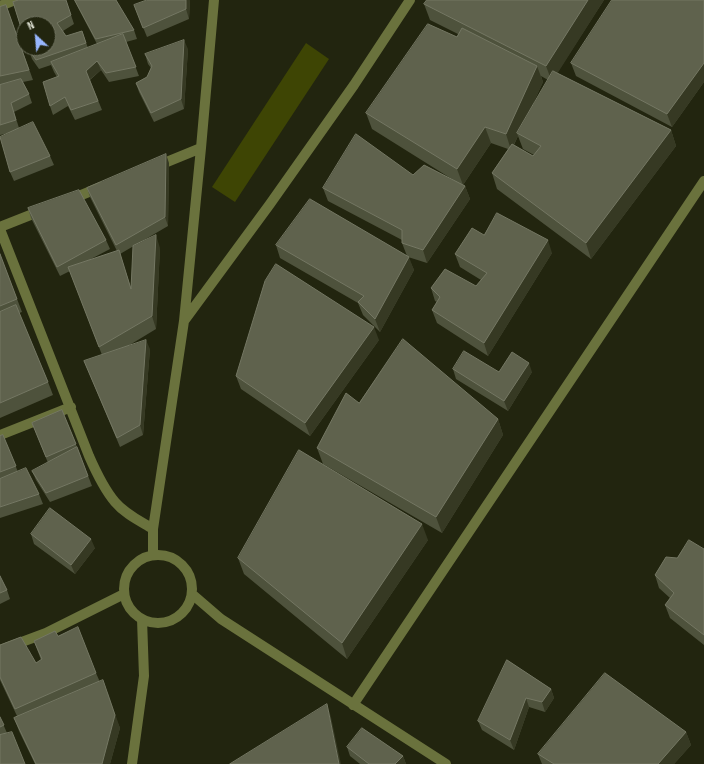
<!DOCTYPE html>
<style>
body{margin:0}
#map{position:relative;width:704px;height:764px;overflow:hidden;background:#22250f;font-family:"Sofia Sans Condensed",sans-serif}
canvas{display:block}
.north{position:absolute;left:16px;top:16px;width:40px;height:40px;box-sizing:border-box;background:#22250f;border:1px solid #707360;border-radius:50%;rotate:334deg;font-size:11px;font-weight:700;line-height:16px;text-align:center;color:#e5e7d9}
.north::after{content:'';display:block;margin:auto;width:14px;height:18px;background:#97b6fd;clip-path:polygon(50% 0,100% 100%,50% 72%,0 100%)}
</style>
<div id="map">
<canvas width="704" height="764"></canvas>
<div class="north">N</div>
</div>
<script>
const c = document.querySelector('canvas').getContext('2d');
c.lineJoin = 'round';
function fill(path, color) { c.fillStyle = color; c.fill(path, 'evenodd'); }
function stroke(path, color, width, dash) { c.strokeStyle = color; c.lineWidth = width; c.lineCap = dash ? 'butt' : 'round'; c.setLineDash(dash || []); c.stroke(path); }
fill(new Path2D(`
 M306,43l23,16 -94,143 -23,-15z`), '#3e4504');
stroke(new Path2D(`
 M0,6l15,-6
 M157,166l44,-18
 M69,200l32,-13
 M0,227l43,-17
 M0,229l89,227c7,16 15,33 26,46 10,12 25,19 38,27
 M184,321l86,-117 84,-119 56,-85
 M0,435l71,-28
 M153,555v-26l31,-208 17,-173 13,-148
 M124 589a34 34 0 1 1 68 0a34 34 0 1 1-68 0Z
 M192,594l29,25 225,145
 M0,650l46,-17 78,-39
 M353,705l351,-524
 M132,764l12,-88 -2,-57`), '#6a723d', 10);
fill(new Path2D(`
 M66,0l8,24 -11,7 3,5 16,-5 6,17 9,-4 -23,-44h42l18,30 3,9 -11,3 13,34 -30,6 -8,-12 -11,10 12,30 -27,10 -7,-14 -15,9 -3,-9 7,-29 -3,-5 -3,-7 -12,4 -7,-10 -3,-9 19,-2v-24h-24v14l-11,-36z
 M190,0l-1,19 -42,18 -13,-32z
 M427,0h177l-47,73 114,57 5,16 -85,113 -94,-70 -5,-16 16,-24 -17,-6 -28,42 2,1 5,13 -43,64 -19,-6 6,13 -34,62 -17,-17 -5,-12 -78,-45 -4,-13 131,11 -5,-13v-3l-74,-39 -5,-13 90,-13 42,6 -83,-52 -6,-16 91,-76 1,-3 -28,-14 -6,-16zM541,76l7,4 -19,32 14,-30zM518,136l5,13 11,6 -1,1 -19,-11z
 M704,0v82l-32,45 -96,-51 -5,-13z
 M6,5l27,75 -10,2 6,12 3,9 -18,9 5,16 31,28 4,9 -40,16 -4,-9 -1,-39 -9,2v-128z
 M188,49l-4,60 -30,13 -15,-30 -3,-9 11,-6 4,-9 -3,-4 -3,-10z
 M169,163l-1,63 -48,28 11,34 29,-40 -4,81 -28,17 22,3 -7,86 -23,12 -36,-86 18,-6 -32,-84 -10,5 -29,-58 -3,-10 78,32 4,9 -21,11 28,-9 -27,-54 -3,-9z
 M484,235l68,18 -64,103 -51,-33 -5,-13 5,-8 -2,-1 -4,-13 45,-2 5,-6 -21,-13 -5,-13z
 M0,254l22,58 -3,1 29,69 5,13 -53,23z
 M379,340l-69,96 -69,-47 -5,-13z
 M453,369l46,3h33l-24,39 -52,-32z
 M359,403l139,16 5,16 -61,98 -119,-69 -6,-16z
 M62,410l15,37 15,39 -42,16 -14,-22 -4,-9 16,-8 -16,-40z
 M3,435l15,37 21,22 4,10 -43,14v-82z
 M31,534l64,14 -20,26 -41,-30z
 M428,540l-81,119 -103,-85 -6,-16z
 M704,549v96l-34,-27 -5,-13 5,-7 -11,-10 -4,-13 22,-17z
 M0,576l7,14 3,9 -10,5z
 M58,636l38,37 24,55 -10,36h-75l-16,-33 -5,-13 3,-2 -17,-36v-35l36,18 5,-3 -7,-19z
 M507,660l44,29 3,9 -9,14 -16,-5 -15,43 -32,-20 -4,-9z
 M0,717l7,16 -7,31z
 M686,732l5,13 -17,19h-132l-4,-10z
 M347,747l56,9 3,8h-46l-10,-8z`), '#4e523c');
fill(new Path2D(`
 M186,0h4l-1,19 -3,-10z
 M588,0h16l-52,82 -6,-16z
 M184,40l4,9 -4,60 -3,-10z
 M97,61l4,9 -12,10 -3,-9z
 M704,63v19l-32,45 -5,-13z
 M537,66l6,16 -24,52 -2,-1 1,3 -7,14 -5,-16z
 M485,127l6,16 -28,42 -6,-16z
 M671,130l5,16 -85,113 -5,-16z
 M166,154l3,9 -1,63 -3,-9z
 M465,186l5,13 -43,64 -4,-13z
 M156,235l4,13 -4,81 -4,-13z
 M548,240l4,13 -64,103 -4,-13z
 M409,257l5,13 -34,62 -5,-13z
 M374,327l5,13 -69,96 -5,-13z
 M146,340l4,9 -7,86 -3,-10z
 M529,363l3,9 -24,39 -4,-10z
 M498,419l5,16 -61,98 -6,-16z
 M422,524l6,16 -81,119 -5,-16z
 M91,539l4,9 -20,26 -4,-9z
 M551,689l3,9 -9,14 -3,-10z
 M108,693l12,35 -10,36h-8z
 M526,698l3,9 -15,43 -4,-10z
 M327,704l4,13 10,47h-2z
 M686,732l5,13 -17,19h-16z
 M403,756l3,8h-11z`), '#363923');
const building = new Path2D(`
 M19,0h47l5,15 -14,8 9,13 16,-5 4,12 -50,17 -7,-10 4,-2h15v-24h-24v13l-11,-35z
 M75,0h41l18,30 -38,9z
 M147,0h39v9l-43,19 -9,-23z
 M427,0h161l-42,66 -122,-62z
 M612,0h92v63l-37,51 -96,-51z
 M6,5l23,65 -29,6v-69z
 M428,24l29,13 5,-9 75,38 -31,68 -21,-7 -28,42 -91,-56z
 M123,34l13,33 -30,6 -9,-12 -11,10 12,30 -27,9 -6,-13 -15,9 -7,-24 16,-6 -8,-14z
 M184,40l-3,59 -30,14 -15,-30 11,-6 5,-11 -7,-12z
 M553,71l118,59 -85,113 -94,-70 20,-29 21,12 8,-10 -24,-13z
 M21,79l8,15 -18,9 5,17 -16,5v-40z
 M33,122l17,34 -40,16 -10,-35z
 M356,134l57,41 11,-10 41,21 -42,64 -21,-7v-13l-79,-42z
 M166,154l-1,63 -49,28 -29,-57z
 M79,190l27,50 -49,27 -29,-59z
 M310,199l99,58 -34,62 -17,-17 6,-6 -88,-51z
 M497,213l51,27 -64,103 -52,-33 8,-13 -9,-9 14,-19 31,17 11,-13 -32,-19 17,-26 12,7z
 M156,235l-4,81 -53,31 -31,-80 51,-17 12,39 2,-43z
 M0,254l17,45 -17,7z
 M276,264l98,63 -69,96 -69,-47 29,-95z
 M16,305l32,77 -48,21v-91z
 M403,339l95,80 -62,98 -119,-69 29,-55 13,10z
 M146,340l-6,85 -23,13 -33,-77z
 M464,351l35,21 13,-20 17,11 -25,38 -51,-32z
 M62,410l14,34 -30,13 -14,-34z
 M3,435l13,31 -16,6v-36z
 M77,447l11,29 -42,17 -14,-22z
 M299,450l123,74 -80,119 -104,-85z
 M26,468l13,26 -39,13v-28z
 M50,508l41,31 -20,26 -40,-31z
 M689,540l15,9v86l-39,-30 9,-12 -19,-18 11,-18 11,1z
 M0,576l7,14 -7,3z
 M78,627l18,46 -81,36 -15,-32v-32l21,-8 15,26 6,-4 -8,-18 21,-10 3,5z
 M507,660l44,29 -9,13 -16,-4 -16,42 -32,-19z
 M605,673l81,59 -28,32h-104l-16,-10z
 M103,680l12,35 -13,49h-66l-22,-46z
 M327,704l12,60h-109z
 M0,717l4,8 -4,2z
 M362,728l41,28 -8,8h-26l-22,-17z
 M12,732l13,32h-25v-29z`);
fill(building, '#5f624d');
stroke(building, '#747763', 1);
</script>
